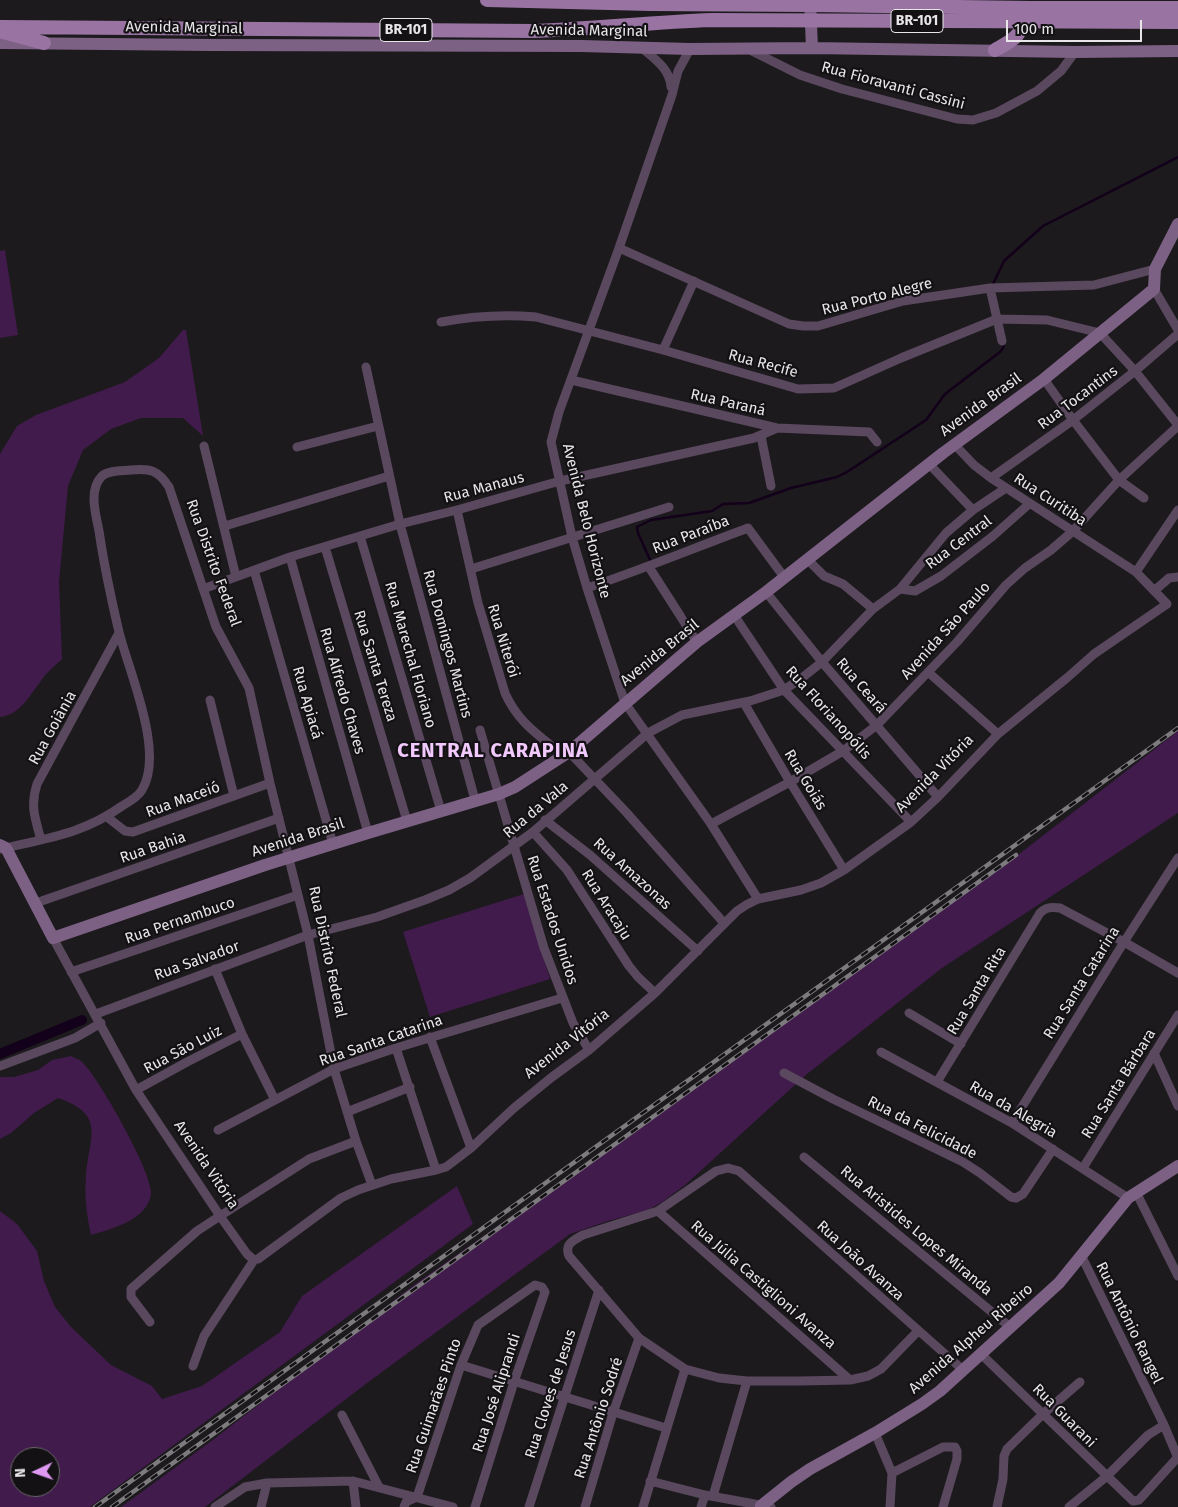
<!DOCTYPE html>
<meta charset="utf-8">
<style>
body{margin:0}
#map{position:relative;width:1178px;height:1507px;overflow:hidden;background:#1c1a1d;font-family:"Fira Sans",sans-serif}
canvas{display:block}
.north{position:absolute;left:10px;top:1447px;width:50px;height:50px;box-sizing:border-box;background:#131114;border:1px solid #686669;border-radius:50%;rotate:267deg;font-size:14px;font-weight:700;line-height:20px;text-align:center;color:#e8e6e9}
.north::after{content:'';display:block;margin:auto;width:18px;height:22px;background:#df98f2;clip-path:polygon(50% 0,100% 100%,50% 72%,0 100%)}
.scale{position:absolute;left:1006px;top:20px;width:136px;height:22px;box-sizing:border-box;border:2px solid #e8e6e9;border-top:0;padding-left:6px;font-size:15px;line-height:18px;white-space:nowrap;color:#e8e6e9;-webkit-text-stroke:4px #131114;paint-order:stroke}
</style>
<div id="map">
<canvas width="1178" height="1507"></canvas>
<div class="north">N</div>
<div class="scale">100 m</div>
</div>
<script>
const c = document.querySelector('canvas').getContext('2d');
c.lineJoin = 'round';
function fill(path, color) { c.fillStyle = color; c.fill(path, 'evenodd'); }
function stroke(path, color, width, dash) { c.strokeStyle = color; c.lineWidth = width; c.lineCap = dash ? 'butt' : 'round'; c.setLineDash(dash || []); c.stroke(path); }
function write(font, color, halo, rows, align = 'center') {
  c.font = font + ' "Fira Sans",sans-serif'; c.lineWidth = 4.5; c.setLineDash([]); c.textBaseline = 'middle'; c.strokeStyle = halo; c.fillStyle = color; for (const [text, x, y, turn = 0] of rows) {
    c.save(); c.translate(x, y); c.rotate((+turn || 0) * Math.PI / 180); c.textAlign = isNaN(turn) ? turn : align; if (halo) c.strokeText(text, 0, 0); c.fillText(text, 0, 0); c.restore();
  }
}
fill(new Path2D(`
 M5,250l13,85 -18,3v-87z
 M183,330h3l17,106 -20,-18h-42l-30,11 -28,21 -15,36 -9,96 3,77c-6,6 -14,12 -19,19 -12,15 -22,37 -43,39v-263l17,-28 19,-11 89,-33 34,-24z
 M1178,731v82l-236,155 -135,106 -122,111 -23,17 -14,8 -40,11 -38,13 -203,149 -162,124h-84l89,-65 204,-157 245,-172 194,-141 143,-100z
 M524,894l26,85 -120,38 -27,-85z
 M71,1056c3,2 8,3 10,5 16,13 74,116 70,134 -5,25 -39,34 -60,40 -4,-19 -7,-38 -5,-58 2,-38 22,-62 -28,-79l-24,15 -23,20 -11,6v-62h14l24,-7 14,-10z
 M457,1186l16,38 -383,283h-90v-296l17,13 20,27 7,30 11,26 16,20 40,38 41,21 10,13 40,-13 78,-54 22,-36zM20,1457h30v30h-30z`), '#411b4b');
stroke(new Path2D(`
 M993,284l11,-23 39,-35 135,-69
 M651,562l-13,-29 -1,-6 14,-7 61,-9 11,-7 26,-1 42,-15 46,-11 10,-5 79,-52 19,-26 55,-42 3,-4 1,-6
 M684,615l9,12`), '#13001a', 2.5);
stroke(new Path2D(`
 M0,1054l82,-34`), '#13001a', 10);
stroke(new Path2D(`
 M642,48c13,11 28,21 29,39
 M690,49l-12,22 -6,24 -53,153 -60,164 -8,30 21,95 15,51 38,115 86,121 47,75
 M748,49l52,26 42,14 115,30 16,1 23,-7 41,-22 24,-20 14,-19
 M619,248l170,76 14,2h15l85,-25 87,-13 104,-3 61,-16
 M990,288l12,53
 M1154,289l24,41
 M441,322c32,-6 63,-8 95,-5l127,33 135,39 36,-1 67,-30 96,-39 50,1 53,13 35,38 43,54
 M663,350l31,-69
 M366,367l34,157 75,276
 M1044,379l29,41 46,60 25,18
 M571,380l206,48 92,4 8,10
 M761,436l10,50
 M204,446l32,131
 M297,447l81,-21
 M929,464l44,46
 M991,478l82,-58 62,-49 43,-37
 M457,510l21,93 27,90c13,30 35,43 59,63
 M225,526l164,-50
 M360,536l81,275
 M325,547l82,274
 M290,557l78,276
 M808,560l16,16 19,8 30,25
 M649,567l48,75
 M471,569l198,-62
 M254,570l79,274
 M1136,572l42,-62
 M587,588c54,-18 107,-40 161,-60l36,49
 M203,589l87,-32 110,-33 57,-14 103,-29 194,-43 23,-10
 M900,589l15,2 26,-15 52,-40 36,-32
 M1154,591l15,-13 9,-1
 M766,592l56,70 116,135
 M734,615l50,75 127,132
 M928,672l70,62
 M210,700l24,96
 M744,703l46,79 54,88
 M480,730l64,218 29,75 16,27
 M569,752l57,60 98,111
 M107,817l18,14 8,1 137,-49
 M545,820l45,35 108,96
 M711,824l79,-42 53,-31 34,-26 80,-83 49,-57 19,-17 26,-18 22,-19 46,-51 59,-54
 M533,832l34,38 62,96 9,11 17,16
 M41,840c-6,-22 -11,-34 -4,-56l82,-151
 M1,849c46,-11 82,-15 121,-43 7,-4 16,-9 20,-16 23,-38 -13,-118 -23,-158 -8,-34 -15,-67 -20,-101 -3,-16 -11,-41 3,-55 7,-6 20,-5 29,-6 19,-2 27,0 38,17l47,140 33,61 21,95 38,152 26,134 22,72 16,44
 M36,903l243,-85
 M53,938l83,152 84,126 27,38 7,6
 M215,969l27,65 33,66
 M71,972l227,-77
 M909,1013l52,31
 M96,1014l212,-79 69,-18 48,-17 24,-10 21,-12 63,-46 115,-99 34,-18 68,-14 34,-11 19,-13 19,-15 51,-53 27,-20 46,-56 27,-23 33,-22
 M430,1037l41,111
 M396,1048l40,122
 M881,1052l131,71 116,75
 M1154,1053l24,53
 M0,1066l75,-28 26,-15
 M784,1073l49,26 130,63 17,11 31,24 5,1 7,-4 30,-45
 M937,1082l103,-169c6,-6 11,-6 20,-5l64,34 54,31
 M136,1090l51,-28 55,-28
 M347,1112l63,-25
 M1012,1123l112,-181 54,-84
 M218,1130l116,-61 62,-21 166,-50
 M804,1157l206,170
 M1083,1168l95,-153
 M1136,1192l42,84
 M658,1211l192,169
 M1081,1255l83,170 14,33
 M254,1260l4,-1 83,-61 17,-8 33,-11 45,-9 10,-3 8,-6 17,-13 43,-40 38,-31 37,-27 66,-57 82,-82 9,-6 12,-6 43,-9 20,-7 23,-13 67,-48 27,-25 60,-63 70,-57 26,-23 73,-50 -31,-32 -145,-94 -17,-13 -19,-20
 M150,1322l-19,-25v-8l66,-58 23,-15 89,-57 47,-18
 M918,1331l-37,38 -13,7 -18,4 -50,1h-53l-28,-3 -34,-9 -46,-31 -70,-82c-5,-12 5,-16 14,-21l75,-24 58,-40 12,-3 11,3 224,199
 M981,1354l152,147 6,-1 39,-43
 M461,1365l205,63
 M193,1366l11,-30 50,-76
 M342,1415l37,72
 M875,1433l17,40 -2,34
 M892,1473l51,-26h12l2,4v8l-14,48
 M353,1481l3,26
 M650,1481l55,14 66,12
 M713,1496l34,-115
 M215,1507l30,-20 22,-4 86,-2 100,26
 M261,1507l6,-24
 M404,1507l2,-5 11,-5 44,-132 17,-40 57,-40 7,2 3,5 -31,90 -39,125
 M529,1507l70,-217
 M585,1507l28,-94 26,-75
 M643,1507l42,-138
 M701,1507l4,-12
 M997,1507l6,-28 1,-23 3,-7 36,-35 37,-32
 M1069,1507l37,-30 42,-42 16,-10`), '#5a485e', 9);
stroke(new Path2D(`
 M810,0l2,48
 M0,43l211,2 370,1 109,3 122,-1 263,4 103,-1
 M0,845l6,3 47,90 212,-73 103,-32 131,-39 16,-7 54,-35 128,-110 69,-50 177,-139 101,-74 110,-90 1,-20 23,-45
 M761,1506l30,-24 19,-13 65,-36 47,-29 18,-13 119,-108 69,-85 50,-32`), '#7d6185', 12);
stroke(new Path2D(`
 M487,0l163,4 160,1 222,3h146
 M0,27l533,4c60,-2 119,-9 179,-11l466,2
 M3,32l41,11
 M995,50c18,-10 28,-14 29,-36`), '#9974a3', 14);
const rail = new Path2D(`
 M95,1507l1083,-779
 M112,1507l904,-652`);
stroke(rail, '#7d7b7e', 4.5);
stroke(rail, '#131114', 2.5, [8]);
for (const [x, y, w] of [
 [917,21,52],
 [406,30,52]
]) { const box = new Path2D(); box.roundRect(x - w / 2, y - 11.5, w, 23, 4); c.fillStyle = '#131114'; c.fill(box); stroke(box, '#e8e6e9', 1); }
write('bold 14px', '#e8e6e9', null, [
 ["BR-101",917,21],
 ["BR-101",406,30]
]);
write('15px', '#e8e6e9', '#131114', [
 ["Avenida Marginal",184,28,1],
 ["Avenida Marginal",589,31,1],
 ["Rua Fioravanti Cassini",893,86,15],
 ["Rua Porto Alegre",877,297,-14],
 ["Rua Recife",763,364,15],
 ["Rua Tocantins",1078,398,-37],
 ["Rua Paraná",728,403,13],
 ["Avenida Brasil",981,405,-36],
 ["Rua Manaus",484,488,-15],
 ["Rua Curitiba",1050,500,33],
 ["Avenida Belo Horizonte",586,521,76],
 ["Rua Paraíba",691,535,-21],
 ["Rua Central",959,543,-37],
 ["Rua Distrito Federal",213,563,70],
 ["Avenida São Paulo",946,631,-48],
 ["Rua Niterói",503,641,73],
 ["Rua Domingos Martins",447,644,75],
 ["Avenida Brasil",660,653,-39],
 ["Rua Marechal Floriano",410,655,74],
 ["Rua Santa Tereza",375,666,73],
 ["Rua Ceará",861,686,49],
 ["Rua Alfredo Chaves",342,691,74],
 ["Rua Apiacá",307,703,74],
 ["Rua Florianopólis",828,713,48],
 ["Rua Goiânia",53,728,-61],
 ["Avenida Vitória",935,774,-45],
 ["Rua Goiás",805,780,59],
 ["Rua Maceió",183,800,-20],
 ["Rua da Vala",536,810,-40],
 ["Avenida Brasil",298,838,-18],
 ["Rua Bahia",153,848,-19],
 ["Rua Amazonas",632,874,42],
 ["Rua Aracaju",606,905,58],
 ["Rua Estados Unidos",552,920,72],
 ["Rua Pernambuco",180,921,-19],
 ["Rua Distrito Federal",327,952,78],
 ["Rua Salvador",197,961,-20],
 ["Rua Santa Catarina",1082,983,-58],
 ["Rua Santa Rita",977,991,-59],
 ["Rua Santa Catarina",381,1041,-19],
 ["Avenida Vitória",567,1044,-38],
 ["Rua São Luiz",183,1050,-28],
 ["Rua Santa Bárbara",1119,1084,-58],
 ["Rua da Alegria",1013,1110,30],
 ["Rua da Felicidade",922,1128,27],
 ["Avenida Vitória",206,1165,56],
 ["Rua Aristides Lopes Miranda",916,1231,40],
 ["Rua João Avanza",860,1261,42],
 ["Rua Júlia Castiglioni Avanza",763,1285,41],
 ["Rua Antônio Rangel",1129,1323,64],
 ["Avenida Alpheu Ribeiro",971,1339,-41],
 ["Rua José Aliprandi",497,1393,-72],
 ["Rua Cloves de Jesus",551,1394,-72],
 ["Rua Guimarães Pinto",434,1406,-71],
 ["Rua Guarani",1064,1416,45],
 ["Rua Antônio Sodré",599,1418,-72]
]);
c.letterSpacing = '1px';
write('bold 20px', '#f1c9fc', '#131114', [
 ["CENTRAL CARAPINA",493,751]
]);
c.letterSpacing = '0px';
</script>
